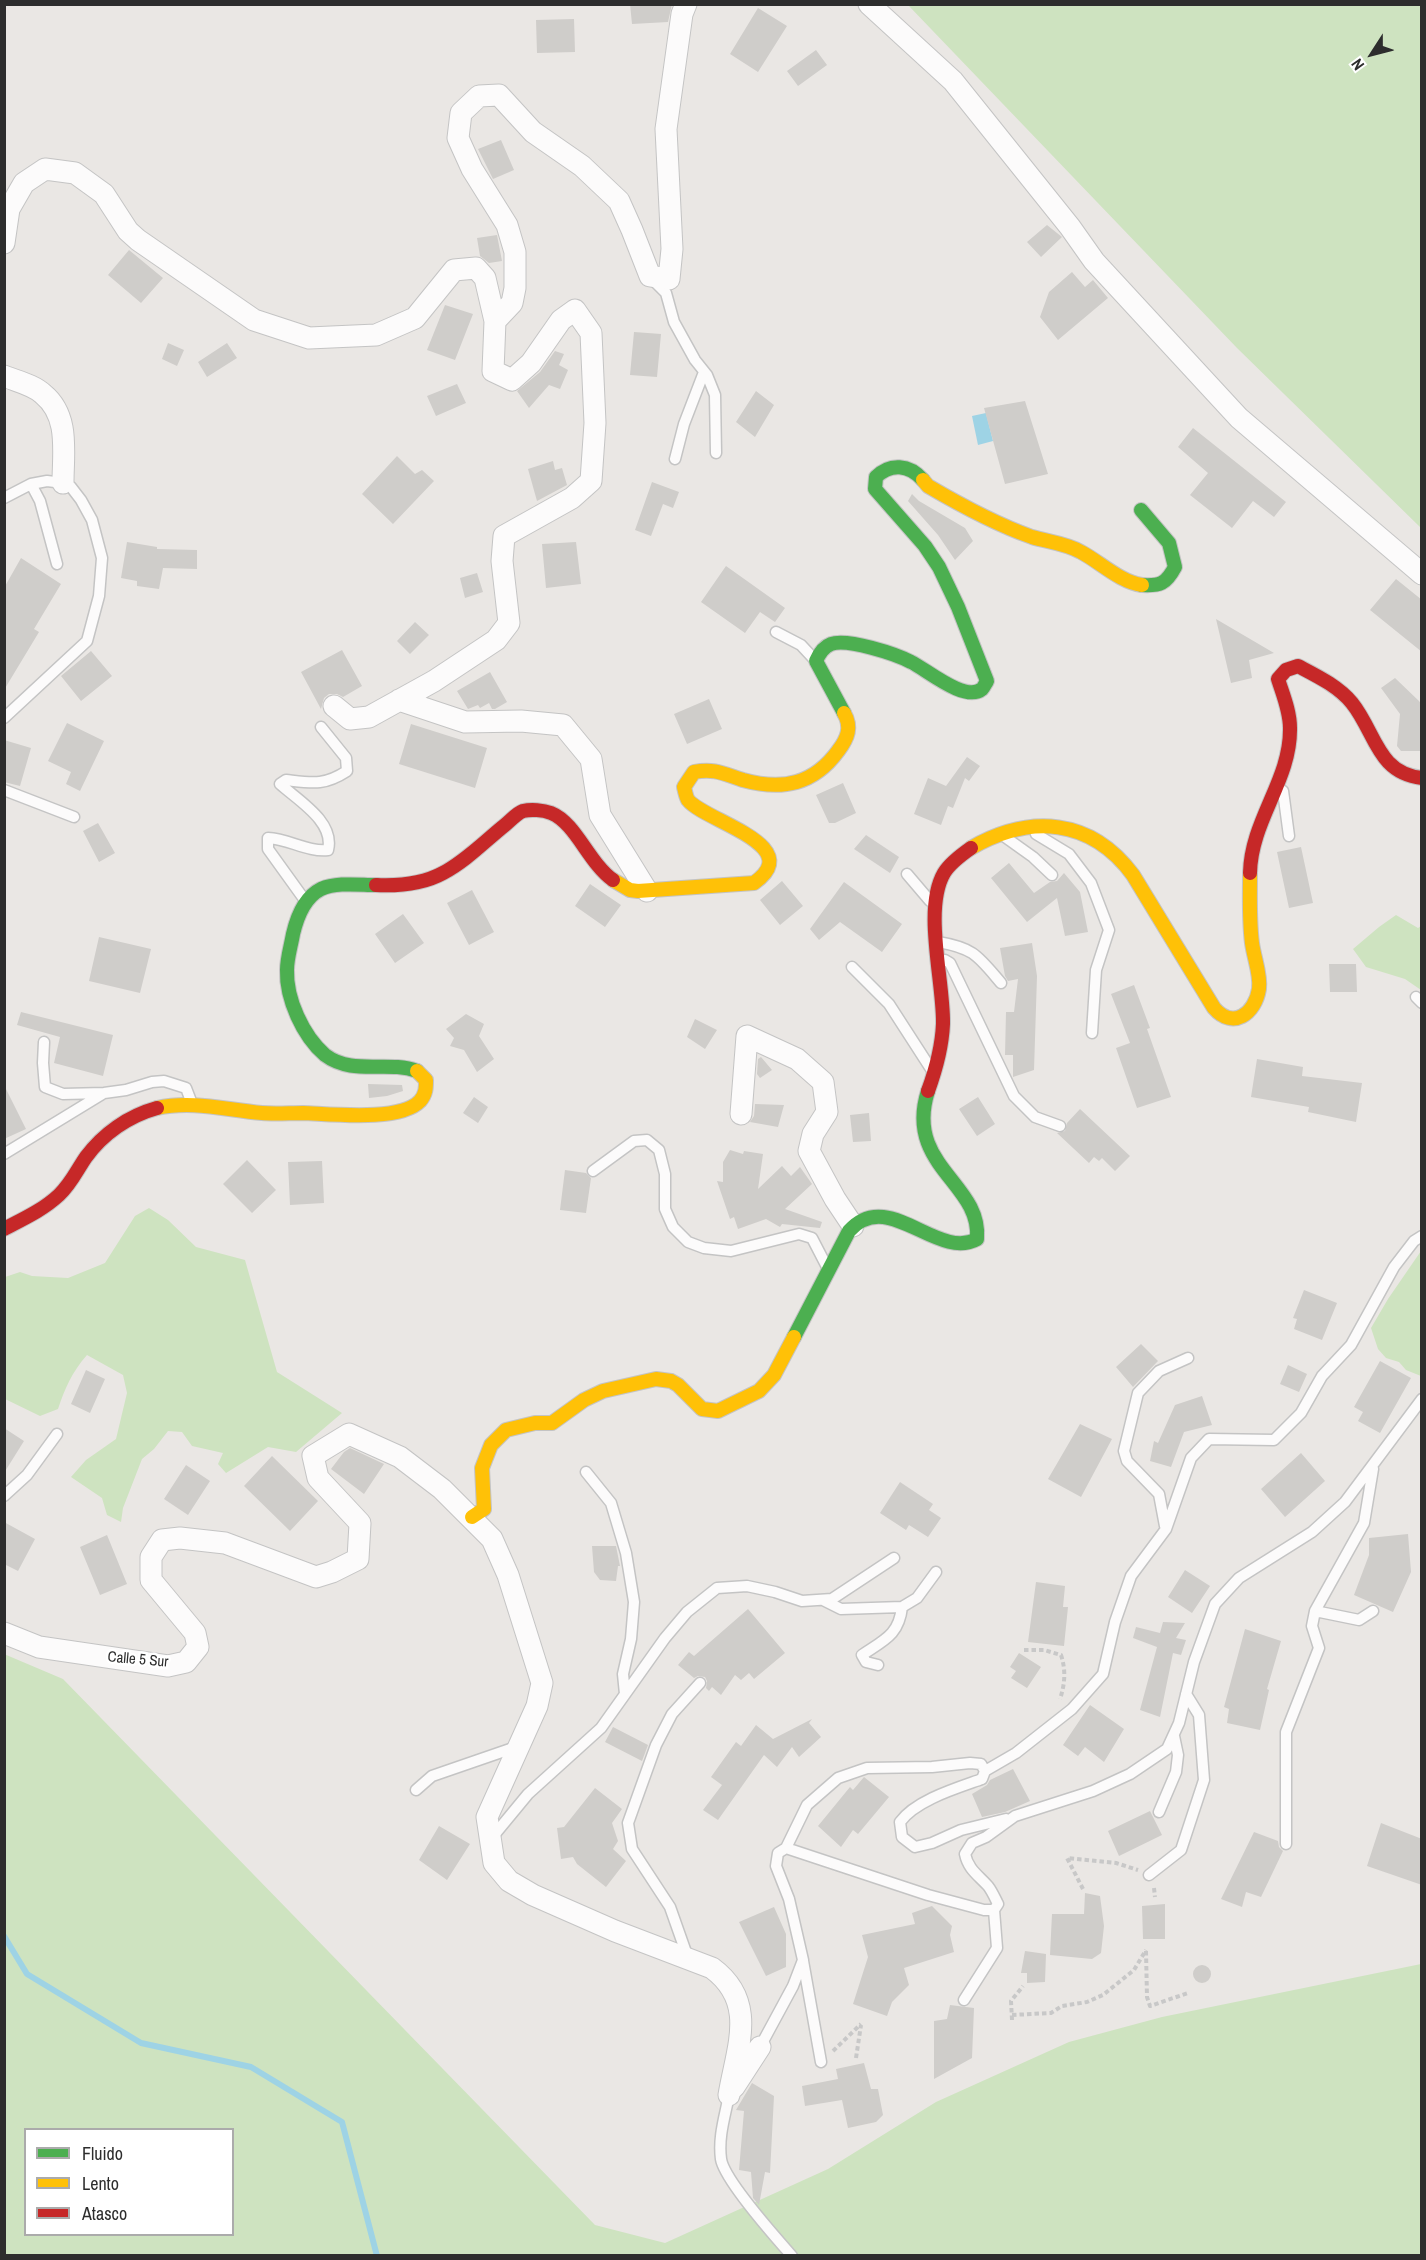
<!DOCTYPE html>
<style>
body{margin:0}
#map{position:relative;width:1426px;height:2260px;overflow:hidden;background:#eae7e4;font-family:"Archivo Narrow",sans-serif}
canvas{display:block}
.frame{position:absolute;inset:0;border:6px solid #2d2d2d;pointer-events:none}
.legend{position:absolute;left:24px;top:2128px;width:210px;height:108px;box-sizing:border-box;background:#fff;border:2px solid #ababab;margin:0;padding:8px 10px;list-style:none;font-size:18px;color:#2d2d2d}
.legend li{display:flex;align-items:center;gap:12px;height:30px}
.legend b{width:30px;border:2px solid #ababab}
.north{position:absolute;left:1342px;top:24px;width:60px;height:60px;-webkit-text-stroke:4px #fff;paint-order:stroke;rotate:234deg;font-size:16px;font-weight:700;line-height:24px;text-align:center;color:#2d2d2d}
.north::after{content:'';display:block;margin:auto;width:21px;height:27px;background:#2d2d2d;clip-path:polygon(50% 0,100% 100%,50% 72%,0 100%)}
</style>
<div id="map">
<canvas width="1426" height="2260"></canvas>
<div class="frame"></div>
<ul class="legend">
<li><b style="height:8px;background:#4caf50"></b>Fluido</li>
<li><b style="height:8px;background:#ffc107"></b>Lento</li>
<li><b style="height:8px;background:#c62828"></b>Atasco</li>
</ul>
<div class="north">N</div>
</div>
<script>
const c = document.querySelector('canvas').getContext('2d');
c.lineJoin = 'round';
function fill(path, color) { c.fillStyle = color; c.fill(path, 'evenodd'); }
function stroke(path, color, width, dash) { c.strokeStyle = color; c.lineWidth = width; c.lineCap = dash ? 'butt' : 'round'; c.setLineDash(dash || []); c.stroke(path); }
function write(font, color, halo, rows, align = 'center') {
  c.font = font + ' "Archivo Narrow",sans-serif'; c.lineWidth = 5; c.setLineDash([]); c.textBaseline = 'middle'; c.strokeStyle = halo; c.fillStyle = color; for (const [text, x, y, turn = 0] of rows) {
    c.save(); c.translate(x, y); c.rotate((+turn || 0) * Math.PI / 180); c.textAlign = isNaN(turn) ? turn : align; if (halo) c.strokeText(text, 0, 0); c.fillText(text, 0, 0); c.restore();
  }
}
fill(new Path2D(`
 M908,5h513v523l-184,-180z
 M1396,915l22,13 3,-2v64l-16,-11 -39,-12 -13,-18 26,-22z
 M149,1208l19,12 28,27 49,13 32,112 65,41 -46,39 -28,-5 -42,26 -8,-9 5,-11 -31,-7 -10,-14 -14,-1 -14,18 -12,10 -19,49 -2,14 -14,-7 -5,-17 -31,-21 15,-17 30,-21 11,-46 -4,-18 -36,-20c-15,17 -22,33 -29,54l-18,7 -35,-17v-122l15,-5 12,4 36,2 37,-15 30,-47z
 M1421,1251v125l-15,-6 -7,-8 -13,-4 -8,-9 -7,-21 17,-29z
 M4,1654l59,25 532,546 70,18 163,-74 108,-67 133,-60 93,-25 259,-53v291h-1416zM26,2130h206v104h-206z`), '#cee3c0');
fill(new Path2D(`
 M986,413l7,28 -15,4 -6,-29z`), '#9ed3e5');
stroke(new Path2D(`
 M4,1936l23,38 114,69 110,24 91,55 35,134`), '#9ed3e5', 6);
fill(new Path2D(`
 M630,4h42l-4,18 -36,2z
 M758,8l29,18 -29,46 -28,-18z
 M574,19l1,33 -38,1 -1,-33z
 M816,50l11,15 -29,21 -11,-15z
 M501,140l13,30 -21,9 -15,-30z
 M1047,225l15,12 -21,20 -14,-15z
 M497,235l5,26 -13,2 -9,-7 -3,-18z
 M129,250l34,28 -22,25 -33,-28z
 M1072,272l13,15 8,-7 15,18 -50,42 -18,-23 9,-25z
 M445,305l28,9 -18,46 -28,-10z
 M634,332l27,2 -4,43 -27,-2z
 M168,343l16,7 -7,16 -15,-7z
 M227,343l10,15 -30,19 -9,-15z
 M555,351l9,3 -5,11 9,5 -8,19 -11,-4 -20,23 -12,-17 23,-19z
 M457,384l9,19 -30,13 -9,-20z
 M756,391l18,14 -19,32 -19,-15z
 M1025,401l23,73 -43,10 -21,-76z
 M1193,428l93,74 -12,15 -21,-16 -21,27 -42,-33 18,-22 -30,-26z
 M397,456l18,18 7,-4 12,11 -41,43 -31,-30z
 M553,461l2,9 7,-2 5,17 -30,16 -9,-32z
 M652,482l27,10 -6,16 -10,-4 -12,32 -16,-6z
 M912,494l7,7 46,27 8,13 -18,19 -17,-25 -30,-34z
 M127,542l30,5v2l40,1v19l-34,-1 -4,21 -22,-3v-5l-16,-3z
 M576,542l5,42 -35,4 -4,-44z
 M21,558l40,26 -27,45 5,3 -35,58v-102z
 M726,566l59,42 -10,14 -15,-10 -15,21 -44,-31z
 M477,573l6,19 -18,6 -5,-20z
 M1396,579l26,21v52l-52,-42z
 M1216,619l58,34 -25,7 3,18 -21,5z
 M415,622l14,13 -19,19 -13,-13z
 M342,650l20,36 -19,11 -6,-3h-8l-5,4 -3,11 -20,-37z
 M91,651l21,25 -31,25 -20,-25z
 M490,672l17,30 -12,7h-3l-3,-6 -9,5 -2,-3 -10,4 -11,-18z
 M1395,678l24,23 3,4v46h-21l-4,-5 3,-32 -19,-26z
 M709,699l13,30 -35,15 -13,-30z
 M67,723l37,18 -24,50 -14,-7 5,-12 -23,-11z
 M411,724l76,24 -12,40 -76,-24z
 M4,740l27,8 -11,38 -16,-4z
 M967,757l13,9 -11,15 -4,-3 -12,30 -5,-2 -7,19 -27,-11 14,-36 18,8z
 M843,783l13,30 -21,10h-6l-13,-28z
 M98,823l17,30 -16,9 -16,-31z
 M866,835l33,22 -9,16 -36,-24z
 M1301,847l12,56 -24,5 -12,-56z
 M1009,863l25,30 16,-11 7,-1 7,-8 16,19 8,40 -23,4 -8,-38 -30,24 -36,-44z
 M782,881l21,25 -23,19 -20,-25z
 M844,882l58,42 -20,28 -42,-30 -21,18 -9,-11z
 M590,884l31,21 -16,22 -30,-21z
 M472,890l22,42 -25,13 -22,-42z
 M403,914l21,29 -29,20 -20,-29z
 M99,937l52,12 -11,44 -51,-12z
 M1032,943l5,33 -3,94 -21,7v-22h-8l1,-43h8l4,-33 -10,2 -3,-5 -5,-28z
 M1329,964h27l1,28h-27z
 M1134,985l16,43 -3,1 24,68 -34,11 -21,-60 14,-5 -19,-49z
 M21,1012l92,23 -10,41 -49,-13 6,-26 -43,-12z
 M466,1014l18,10 -5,12 15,23 -17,13 -13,-22 -14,-4 4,-8 -8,-9z
 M695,1019l22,11 -12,19 -18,-12z
 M761,1057l11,13 -12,8 -3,-4 1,-15z
 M1257,1059l46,8 -1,9 60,7 -6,39 -48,-10 1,-5 -58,-10z
 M368,1084l34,1 1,6 -16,5 -18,2z
 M4,1085l22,44 -22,10z
 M474,1097l14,10 -10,16 -15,-10z
 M978,1097l17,27 -18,12 -18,-27z
 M755,1104l29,1 -6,22 -28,-5 4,-6z
 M1080,1109l50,47 -15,15 -13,-13 -3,3 -5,-4 -5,6 -32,-30 8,-2 2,-8z
 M869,1113l2,28 -18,1 -3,-27z
 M730,1150l13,4 1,-3 19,3 -5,35 24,-23 9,10 9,-9 12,17 -27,25 37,13 -2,6 -38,-4 -2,3 -14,-8 -28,10 -4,-12 -4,2 -13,-38 6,1v-20z
 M247,1160l29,30 -24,23 -29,-29z
 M322,1161l2,42 -34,2 -2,-43z
 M565,1170l21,3 5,5 -5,35 -26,-3z
 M1304,1290l33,13 -15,37 -28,-11 3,-10 -4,-1z
 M1141,1344l17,17 -25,26 -17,-20z
 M1380,1361l31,17 -31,55 -22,-12 5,-9 -9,-5z
 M1288,1365l19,9 -8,18 -19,-8z
 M86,1370l19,9 -15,34 -19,-9z
 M1202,1396l10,29 -28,7 -13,35 -21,-6 4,-20 4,2 17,-38z
 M1080,1424l32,15 -31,58 -33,-18z
 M4,1428l20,13 -20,32z
 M350,1448l34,16 -20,30 -33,-25 13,-17z
 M1301,1453l24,28 -40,36 -24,-28z
 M272,1456l46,45 -28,30 -46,-45z
 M186,1465l24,16 -22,34 -24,-16z
 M900,1482l33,22 -4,6 12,8 -13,19 -19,-12 -3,5 -26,-17z
 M4,1522l31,17 -17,32 -14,-7z
 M1408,1534l3,38 -18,40 -39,-17 15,-40v-17z
 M107,1535l20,49 -27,11 -20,-48z
 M592,1546h24l4,20h-2l-2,15 -16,-1 -6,-8z
 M1185,1570l25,16 -18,27 -24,-16z
 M1036,1582l29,4 -2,21h5l-4,39 -36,-4z
 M748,1609l37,44 -31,26 -5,-6 -8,7 -6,-5 -14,20 -9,-8 -3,4 -3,-3 1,-7 -2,-4 -7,-1 -4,2 -16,-13 11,-13 5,4z
 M1163,1622l22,1 -9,15 10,2 -5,15 -8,-2 -13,64 -20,-7 17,-63 -24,-9 3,-11 24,6z
 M1245,1629l36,12 -14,48 2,1 -9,40 -33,-7 2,-14 -5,-2z
 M1019,1653l22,14 -14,21 -16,-10 5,-7 -6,-4z
 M1090,1705l34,24 -20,33 -19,-15 -7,9 -15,-11z
 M812,1719l-3,4 12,14 -22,20 -7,-10 -15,20 -13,-12 -46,65 -15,-10 19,-25 -11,-8 25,-35 5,4 15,-21 17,14z
 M613,1727l35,18 -6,16 -37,-19z
 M1013,1769l17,32 -25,11 -23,5 -10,-23 15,-9 3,-5z
 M864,1777l25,20 -31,37 -5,-4 -12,17 -23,-21 32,-39 3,3z
 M595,1788l27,21 -10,14 6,18 -5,8 13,12 -20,26 -29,-23 -4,-7 -12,2 -4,-31 7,-1z
 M1150,1811l12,24 -43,21 -11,-25z
 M1381,1823l41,16v46l-55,-19z
 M439,1826l31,18 -23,36 -28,-20z
 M1254,1832l24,9 1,6 4,4 -22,46 -15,-5 -4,15 -21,-8z
 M1085,1893l15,3 4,30 -3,27 -9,6 -42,-4 2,-41h32z
 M1165,1904v35h-22l-1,-33z
 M932,1906l20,20 -2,9 4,17 -50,16 5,17 -17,17 -5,14 -34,-12 15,-47 -6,-22 53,-11 -3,-11z
 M774,1907l12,27v33l-20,9 -27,-54z
 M1025,1951l21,3 -1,28 -18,1v-10h-6z
 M1193 1974a9 9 0 1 1 18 0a9 9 0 1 1-18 0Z
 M950,2005l24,3 -2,50 -38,21v-58l13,-2z
 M864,2063l7,26h7l5,26 -7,7 -28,6 -6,-28 -37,6 -3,-20 36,-7 -2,-10z
 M752,2083l22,13 -4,77 -5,-1 -6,33 -6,-7 -2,-26 -12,-2 5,-59 -8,-1z`), '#cfcdca');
const lane = new Path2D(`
 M652,279l14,14 8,29 21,38 12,15 8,20 1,58
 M675,459l9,-35 20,-52
 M31,484l9,17 17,63
 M4,498l27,-14 16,-3 16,2 8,4 10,13 11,20 10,38 -3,38 -12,45 -83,77
 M776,632l25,13 13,14
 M4,790l70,27
 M1283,791l6,45
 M1036,834l33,20 22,29 18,47 -13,40 -4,63
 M1005,837l28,20 19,18
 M907,874l23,27
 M304,899l-36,-50v-11c21,1 39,14 60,12 7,-28 -29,-49 -48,-66l6,-4c26,3 38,6 61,-9l-1,-13 -25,-31
 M938,942c36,6 40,14 63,41
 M945,960l5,3 64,133 21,21 25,9
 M852,967l37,37 42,65
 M1416,997l6,6
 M44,1042l-1,21 2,24 18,7 41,-1 22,-3 26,-8 12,-1 22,7 5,13
 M4,1154l100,-61
 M593,1171l41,-30 13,-1 12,10 6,24v35l8,18 15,15 16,6 27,3 68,-17 13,4 14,27
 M586,1472l25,31 15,50 8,49 -3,37 -8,35 2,20
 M4,1496l23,-21 30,-41
 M1165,1526l-6,-32 -32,-33 -3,-10 14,-58 21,-22 29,-13
 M823,1600l18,9 61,-2 15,-9 19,-26
 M1373,1611l-14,9 -44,-9 49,-88 9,-54
 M878,1665l-12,-3 -4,-7c22,-15 37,-20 40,-48
 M985,1771l31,-18 56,-44 31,-35 12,-52 16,-46 35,-47 25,-71 18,-19 65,1 27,-27 21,-37 29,-31 43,-78 20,-26 8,-5
 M416,1790l16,-14 87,-30
 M1159,1812l17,-40 2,-17 -4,-19
 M490,1840l38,-46 73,-66 64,-90 22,-26 30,-24 30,-2 28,6 27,9 30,-2 62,-41
 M1286,1844v-112l33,-84 -7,-22 3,-15
 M786,1848l21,-43 31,-27 29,-10 65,-1 38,-4 11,1 4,7 -3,8c-25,9 -66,21 -82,43l2,15 13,10 17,-4 29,-13 45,-11
 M1149,1875l32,-25 23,-70 -5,-65 -13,-21
 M688,1958l-18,-51 -38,-58 -4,-26 28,-78 16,-31 28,-31
 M803,1961l18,101
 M964,2000l33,-52 -3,-38
 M760,2047l33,-61 10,-26 -14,-61 -13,-33 2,-13 8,-5 142,47 56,15h10l4,-6c-3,-6 -6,-13 -10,-18 -10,-11 -20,-17 -23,-32l7,-11 14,-6 29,-21 78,-25 37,-17 37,-25 12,-26 15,-61 21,-58 24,-26 73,-46 33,-30 77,-103
 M729,2095c-4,21 -11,42 -8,64 3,20 55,79 71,97`);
const street = new Path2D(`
 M869,4l84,77 117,146 24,34 145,157 183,156
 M4,243l5,-34 15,-26 21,-14 30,4 29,21 24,37 10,9 116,80 55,18 67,-3 39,-17 39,-48 22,-2 9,10 10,43 17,-18 3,-15v-36l-8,-27 -35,-56 -14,-31 3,-25 18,-17 20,-1 34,37 49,34 37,35 13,29 18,46 19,3 3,-30 -6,-120 16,-115 4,-10
 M4,376c12,5 30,9 39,18 27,22 20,58 20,89
 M399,700l66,22 56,-1 42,4 28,34 9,56 47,76
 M334,706l16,13 19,-2 65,-36 62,-41 13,-17 -7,-62 2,-25 68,-38 19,-17 4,-58 -4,-90 -16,-23 -14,10 -30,43 -19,17 -19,-9 2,-50
 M741,1114l6,-78 50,23 26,23 4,30 -14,22 -4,17 26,48 18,27
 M4,1633l35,14 129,19 18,-4 12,-15 -3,-14 -44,-53v-23l11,-17 18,-2 45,5 91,34 16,-5 26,-13 2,-36 -42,-45 -5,-22 36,-22 51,23 42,32 50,50 16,36 34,108 -5,23 -50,111 7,46 15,18 24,14 82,36 97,37c46,34 25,79 17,127
 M734,2087l26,-40`);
const fast = new Path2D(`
 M1141,510l28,33 6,24c-9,17 -15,19 -33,18
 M844,713l-28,-52c3,-7 7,-14 15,-17 16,-6 65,10 80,18 15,7 54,41 71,27 2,-2 3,-5 5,-8l-29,-74 -19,-40 -14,-21 -50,-57 1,-12c14,-14 33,-13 47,3
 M376,885c-17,0 -39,-3 -55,4 -16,8 -24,28 -28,45 -2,12 -6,24 -6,36 -1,29 16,66 38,85 28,21 62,5 92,16
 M794,1337l55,-106c39,-44 88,30 128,8 5,-56 -73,-73 -49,-148`);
const slow = new Path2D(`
 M923,480l5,6c34,20 67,38 104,51 16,5 33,6 49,15 19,10 39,30 61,33
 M971,848c59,-34 120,-30 162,27l81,133c19,22 41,6 45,-19 2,-14 -5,-31 -7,-46 -3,-23 -2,-46 -2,-70
 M613,880l17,10 8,1 116,-8c54,-38 -50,-62 -66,-83 -2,-3 -3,-9 -4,-13l10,-15c21,-4 30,2 49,8 40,11 71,4 95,-29 10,-13 14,-24 6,-38
 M157,1108c36,-8 69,2 105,5 13,1 27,0 41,0 28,1 97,9 117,-12 6,-7 6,-13 6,-21l-9,-9
 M472,1517l12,-8 -2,-41 9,-23 15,-15 29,-7h17l32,-23 19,-9 53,-12 15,2 7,4 24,24 16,2 41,-20 15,-16 20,-38`);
const jam = new Path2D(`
 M1250,873c1,-53 41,-93 40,-145 0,-17 -7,-33 -12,-49l8,-9 12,-4c19,10 40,20 54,37 24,30 25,70 70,75
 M376,885c22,1 47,-1 67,-12 23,-12 42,-32 62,-48 5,-4 12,-12 18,-14 8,-2 20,-1 28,2 25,10 37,49 62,67
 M928,1091c8,-22 14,-44 15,-67 1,-41 -20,-115 1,-151 6,-10 17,-18 27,-25
 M4,1229c19,-10 39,-19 55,-34 12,-11 18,-25 27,-38 17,-23 42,-41 71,-49`);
stroke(lane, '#c4c4c4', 13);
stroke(street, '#c4c4c4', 23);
stroke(fast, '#c4c4c4', 16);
stroke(slow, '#c4c4c4', 16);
stroke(jam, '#c4c4c4', 16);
stroke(new Path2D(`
 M1024,1650h20l17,5c5,15 4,29 -1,44
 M1154,1888l1,9
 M1083,1889l-16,-31 49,5 22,7
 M1146,1951l1,46 3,9 38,-13
 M1012,2015l39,-2 11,-7 25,-4 16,-7 31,-25 12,-20
 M1012,2020l-1,-19 12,-15
 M833,2051l28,-27
 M856,2058l5,-33`), '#c8c8c8', 4, [4.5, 3]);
stroke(lane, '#fcfbfb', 10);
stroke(street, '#fcfbfb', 21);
stroke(fast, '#4caf50', 14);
stroke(slow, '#ffc107', 14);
stroke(jam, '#c62828', 14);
write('15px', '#2d2d2d', '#fff', [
 ["Calle 5 Sur",138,1660,5]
]);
</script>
